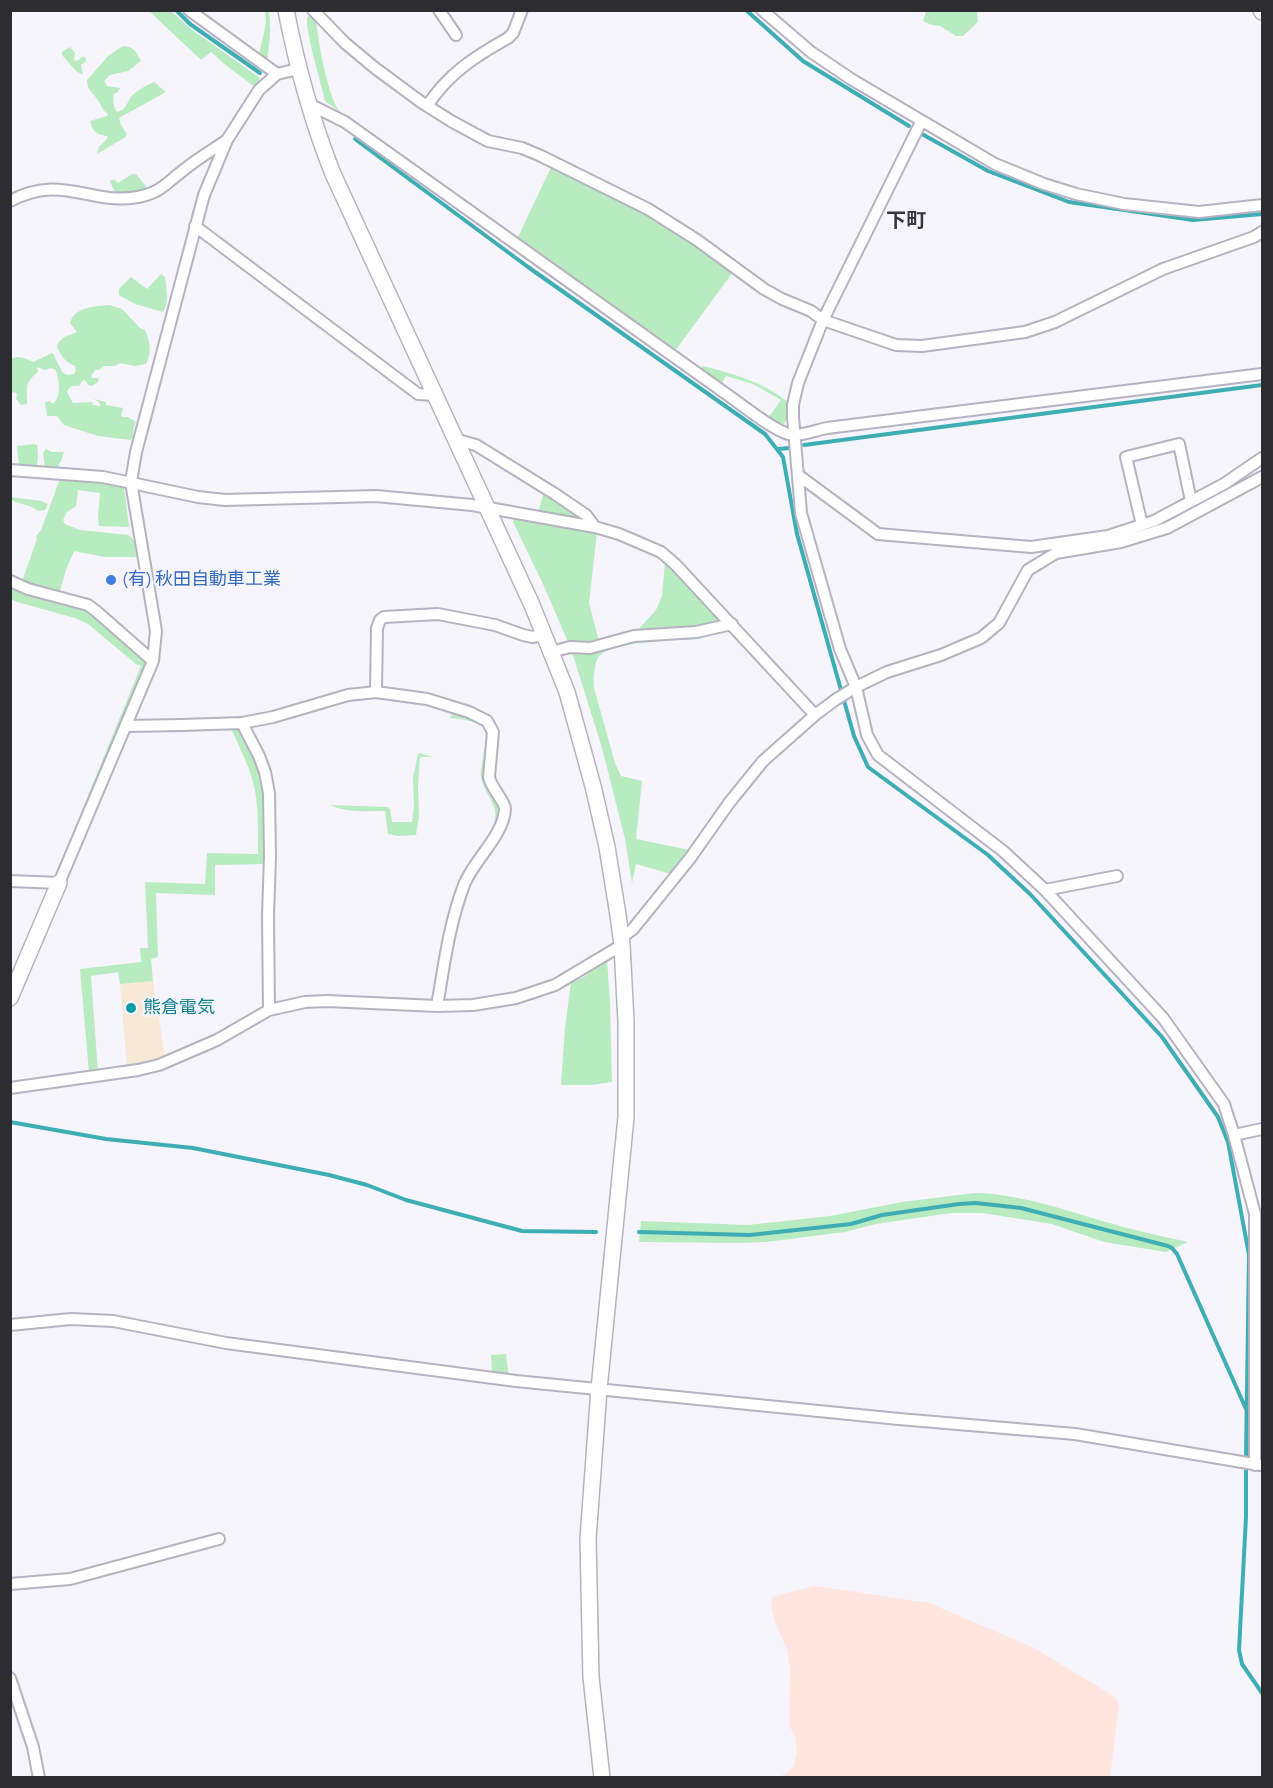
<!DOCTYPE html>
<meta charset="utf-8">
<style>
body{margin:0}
#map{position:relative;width:1273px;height:1788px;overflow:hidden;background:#f6f4fd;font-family:"Zilla Slab",serif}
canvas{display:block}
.frame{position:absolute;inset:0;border:12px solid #2d2c31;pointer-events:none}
</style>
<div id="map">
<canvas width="1273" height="1788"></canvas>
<div class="frame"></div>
</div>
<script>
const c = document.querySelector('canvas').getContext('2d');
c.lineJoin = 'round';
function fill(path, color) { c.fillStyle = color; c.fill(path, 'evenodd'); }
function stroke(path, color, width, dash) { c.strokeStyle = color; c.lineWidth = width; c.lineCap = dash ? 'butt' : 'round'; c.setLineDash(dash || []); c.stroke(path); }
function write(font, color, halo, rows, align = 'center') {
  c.font = font + ' "Zilla Slab","Noto Sans JP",serif'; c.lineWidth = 4.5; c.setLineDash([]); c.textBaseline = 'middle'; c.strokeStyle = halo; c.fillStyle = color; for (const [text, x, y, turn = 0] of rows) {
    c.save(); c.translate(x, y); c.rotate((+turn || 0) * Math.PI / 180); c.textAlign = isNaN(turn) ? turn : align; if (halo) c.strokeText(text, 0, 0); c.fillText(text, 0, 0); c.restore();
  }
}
fill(new Path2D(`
 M153,981l13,81 -39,5 -7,-83z`), '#f8e9d6');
fill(new Path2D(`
 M815,1586l114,17 105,45 81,49 4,7 -9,73h-330l14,-10 3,-15 -2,-15 -6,-12 1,-57 -3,-18 -12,-28 -4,-17 1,-8z`), '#ffe5de');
fill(new Path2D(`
 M149,11h22l20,18 69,49 -5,9 -27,-20 -17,-15 -10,8z
 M265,11h4c2,16 1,33 -2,49l-8,-5 7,-32z
 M926,11h51l1,11 -15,14h-7l-16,-10 -8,-1 -9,-4z
 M310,14l6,5c2,21 11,77 24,93l-15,-11 -14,-54 -4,-21v-8z
 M123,46c11,1 13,5 18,15l-13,10 -18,4 -6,6 3,5 13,2 -2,4 -4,2c-1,7 -1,12 3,18 10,-3 9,-8 14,-15 6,-7 14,-11 23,-15l12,10 -47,26 2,7 6,9 -3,4 -27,16 2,-7 9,-9 -1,-2c-9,-1 -15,-4 -17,-15l17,-5 1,-2c-5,-4 -6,-7 -9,-12 -5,-9 -12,-11 -12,-22l22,-25z
 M70,47l5,6 -1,7 3,1 7,-5 2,3v2l-5,4 2,10 -7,-4 -14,-16v-3z
 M552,165l119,62 62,45 -58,79 -157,-114z
 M132,174h4l12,15 -9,3 -24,1 -5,-12 4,-2 4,4z
 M161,274l4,3c1,12 5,25 -2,35l-28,-8 -16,-9v-6l12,-12 16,12z
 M110,305l12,4 18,19 5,2c5,11 7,23 1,34l-11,2 -15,-3 -6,3h-10l-5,4h-4l-4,6 1,2h7l-1,4 -6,4 -4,-1 -3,-5h-2l-4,6c-6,-1 -10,0 -12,6l6,11 19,-1 1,3 7,1v-3l-6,-4 12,3v3l17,3 -2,8 3,1h4l8,5 -2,4 -1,12 -3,2 -32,-4 -28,-9 -6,-2 -7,-9h-10l-2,-14 4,-1 4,3c9,-8 6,-23 3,-34l-5,-2 -6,2 -8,-3 1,5c-15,12 -10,15 -11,32l-6,1 -5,-6 1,-5 -3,-2 -3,1v-34c8,-4 14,-1 22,3l19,-9 2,2c2,7 6,10 8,17l5,3 7,-1 2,-4 -1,-4c-10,-4 -15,-11 -18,-20 4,-10 11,-10 20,-14l-7,-9c4,-16 26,-17 40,-18z
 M703,366c31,8 60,16 85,36v11l-3,10 -6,3 -11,-8 13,-18 -28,-16 -27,-8 -5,9 -21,-15z
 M33,444l4,1c1,6 2,17 -1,22l-17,-2 -2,-19z
 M46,449l6,3h12l-3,9 -3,4 4,3 -1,3 -16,-3 -2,-15z
 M60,479l36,1 28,6 5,41 -30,-1 -1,-12 2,-21 -22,-3 -2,16 -9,6 -4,8 2,4 15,6 48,5c8,4 7,13 8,22h-32l-30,-6 -8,19 -7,24 -38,-10 16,-45 -1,-3 5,-6z
 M544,492l37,24 -1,3 -42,-6z
 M10,497l31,4 7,3 -3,6 -7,1c-8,-7 -18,-6 -27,-11z
 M514,518l83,14 -8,71 10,38 -8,3 -23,-2 -25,-58 -30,-62z
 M665,562l56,56 -1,4 -14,5 -69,4 19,-21 6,-14z
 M10,584l80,27 58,50 -90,211 -2,2 85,-208 -5,-2 -48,-40 -13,-6 -58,-16 -6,-3z
 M705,637l-5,2c-21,1 -87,2 -101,17 -5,7 -6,24 -5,32l21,75 6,13 21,5 -6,58 54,11 -19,24 -35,-10 -4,19 -7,-44 -23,-91 -30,-96 63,-13z
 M453,712l29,11 7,8 -4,46 4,17 11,13 -3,16 -4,7c1,-7 4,-16 1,-23 -4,-11 -11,-18 -13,-30 -1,-12 8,-39 4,-47 -6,-10 -26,-11 -35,-12z
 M240,727l22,48 3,22 1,67 -51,1v30l-59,-2 2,64 -7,2 2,22 -33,3 -2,-12 -27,4 7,96 -9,1 -9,-104 61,-7 -1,-14h8l-3,-66 60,2 2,-31 51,1c0,-40 2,-64 -16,-101 -4,-9 -7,-18 -12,-25z
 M420,753l13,4h-11l-2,1 -2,28 1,31 -3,18 -18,1 -10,-2 -3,-23c-18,0 -39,2 -55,-6l57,2 3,2 2,13h20l2,-16 -1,-28 5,-24z
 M607,960l3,41 2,81 -20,3h-31l4,-57 6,-46 13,-5z
 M975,1193c45,1 89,17 131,29 27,8 54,14 82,20l-22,10 -62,-10 -52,-18 -69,-11h-32l-75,11 -31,8 -79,10 -26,1 -101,-1 2,-21 107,4 82,-9 72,-14z
 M506,1354l3,23 -17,-3 -1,-19z`), '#b9ebc0');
stroke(new Path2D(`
 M176,10l14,14 70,49
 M746,10l57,51 106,65
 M922,134l66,37 81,31 124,18 69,-6
 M355,139l173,128 237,167 18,23 14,77 57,202 14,31 120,88 42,39 132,143 56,80 10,25 21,113 -3,202
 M804,445l458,-60
 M778,449l12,-1
 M10,1122l96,17 87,9 136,27 38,10 39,15 116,31 74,1
 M639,1232l111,3 101,-11 31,-9 77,-11 17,-1 45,5 147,38 4,2 5,6 69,155
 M1246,1471v46l-7,133 3,14 20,29`), '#3eaeb4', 4);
const street = new Path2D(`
 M189,10l88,64
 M313,10l32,33 30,25 46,34 30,19 37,20 34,7 19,8 107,53 49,31 67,49 18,10 29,12 12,9 73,25 26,1 103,-14 30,-10 108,-53 91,-32 8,-5
 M439,10l17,25
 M762,10l49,42 40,27 144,85 49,20 32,10 48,10 75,8 63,-7
 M307,103l38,19 387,276c13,9 47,37 62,37 10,0 23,-5 33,-7l435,-54
 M427,106c21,-32 47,-49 81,-68l5,-5 9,-23
 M921,122l-98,198 -25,63 -5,22v12l8,96 39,136 16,38 11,48 11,20 125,96 42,39 118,128 61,86 10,31 21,79v251
 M10,201c53,-28 80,5 128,-4 24,-5 28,-14 47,-28 13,-11 28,-19 42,-29
 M195,226l223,168 17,1
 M454,439l22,6 79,49 31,21 9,12
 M10,470l93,7 95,20 27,3 151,-4 96,9 123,22 24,7 42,18 14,12 140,151
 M798,475l80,59 153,13 77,-11 46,-15 70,-37 38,-26
 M1142,525l-16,-68 53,-13 12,57
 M10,581l18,8 60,16 8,6 57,50
 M551,652l19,-5 20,1 44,-12 62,-4 36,-8
 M376,692l1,-64 3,-8 4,-3 54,-3 57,11 28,10 9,2 13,-2
 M242,723l17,33 6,16 4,21 1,63 -2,60 1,94
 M127,726l55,-1 60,-2 31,-6 75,-22 28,-3 51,7 42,13 18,9 6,11 -4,45c2,11 16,24 16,32 -1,26 -32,52 -41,76 -15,39 -20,81 -27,121
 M10,881l49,2 94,-222 3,-30 -25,-149 5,-30 68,-257 23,-55 32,-50 18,-16 21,-5
 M1045,890l72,-14
 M621,938l12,-9 21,-26 37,-46 38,-54 34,-42 52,-46 20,-15 21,-13 31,-15 54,-17 40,-17 18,-15 29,-53 28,-17 65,-11 46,-14 95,-51
 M10,1088l128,-18 21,-5 58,-25 52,-30 36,-8 22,-1 110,5 36,-1 43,-7 39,-13 67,-40
 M1234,1135l28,-6
 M10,1325l61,-6 42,2 113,22 290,38 383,38 176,15 185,31
 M10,1584l60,-5 149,-40
 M10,1678l23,69 6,31`);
const secondary = new Path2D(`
 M286,10c11,57 26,111 47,164l199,431 35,87 26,94 14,61 11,68 4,30 4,77v95l-27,272 -11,150 3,138 11,101
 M1261,10l1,2
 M10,998l49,-115`);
stroke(street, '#b6b3c1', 14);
stroke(secondary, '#b6b3c1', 18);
stroke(street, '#fff', 10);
stroke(secondary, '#fff', 15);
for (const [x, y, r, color] of [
 [111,580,6,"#3f7fe0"],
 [131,1008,6,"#0f9aa8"]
]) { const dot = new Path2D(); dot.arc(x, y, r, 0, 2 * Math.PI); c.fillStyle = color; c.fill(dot); stroke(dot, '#f6f4fd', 2); }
write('18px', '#366cbe', '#f6f4fd', [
 ["(有) 秋田自動車工業",123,580]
], 'left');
write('18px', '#0d838f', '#f6f4fd', [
 ["熊倉電気",143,1008]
], 'left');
write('bold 20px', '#37343f', '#f6f4fd', [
 ["下町",906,221]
]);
</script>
